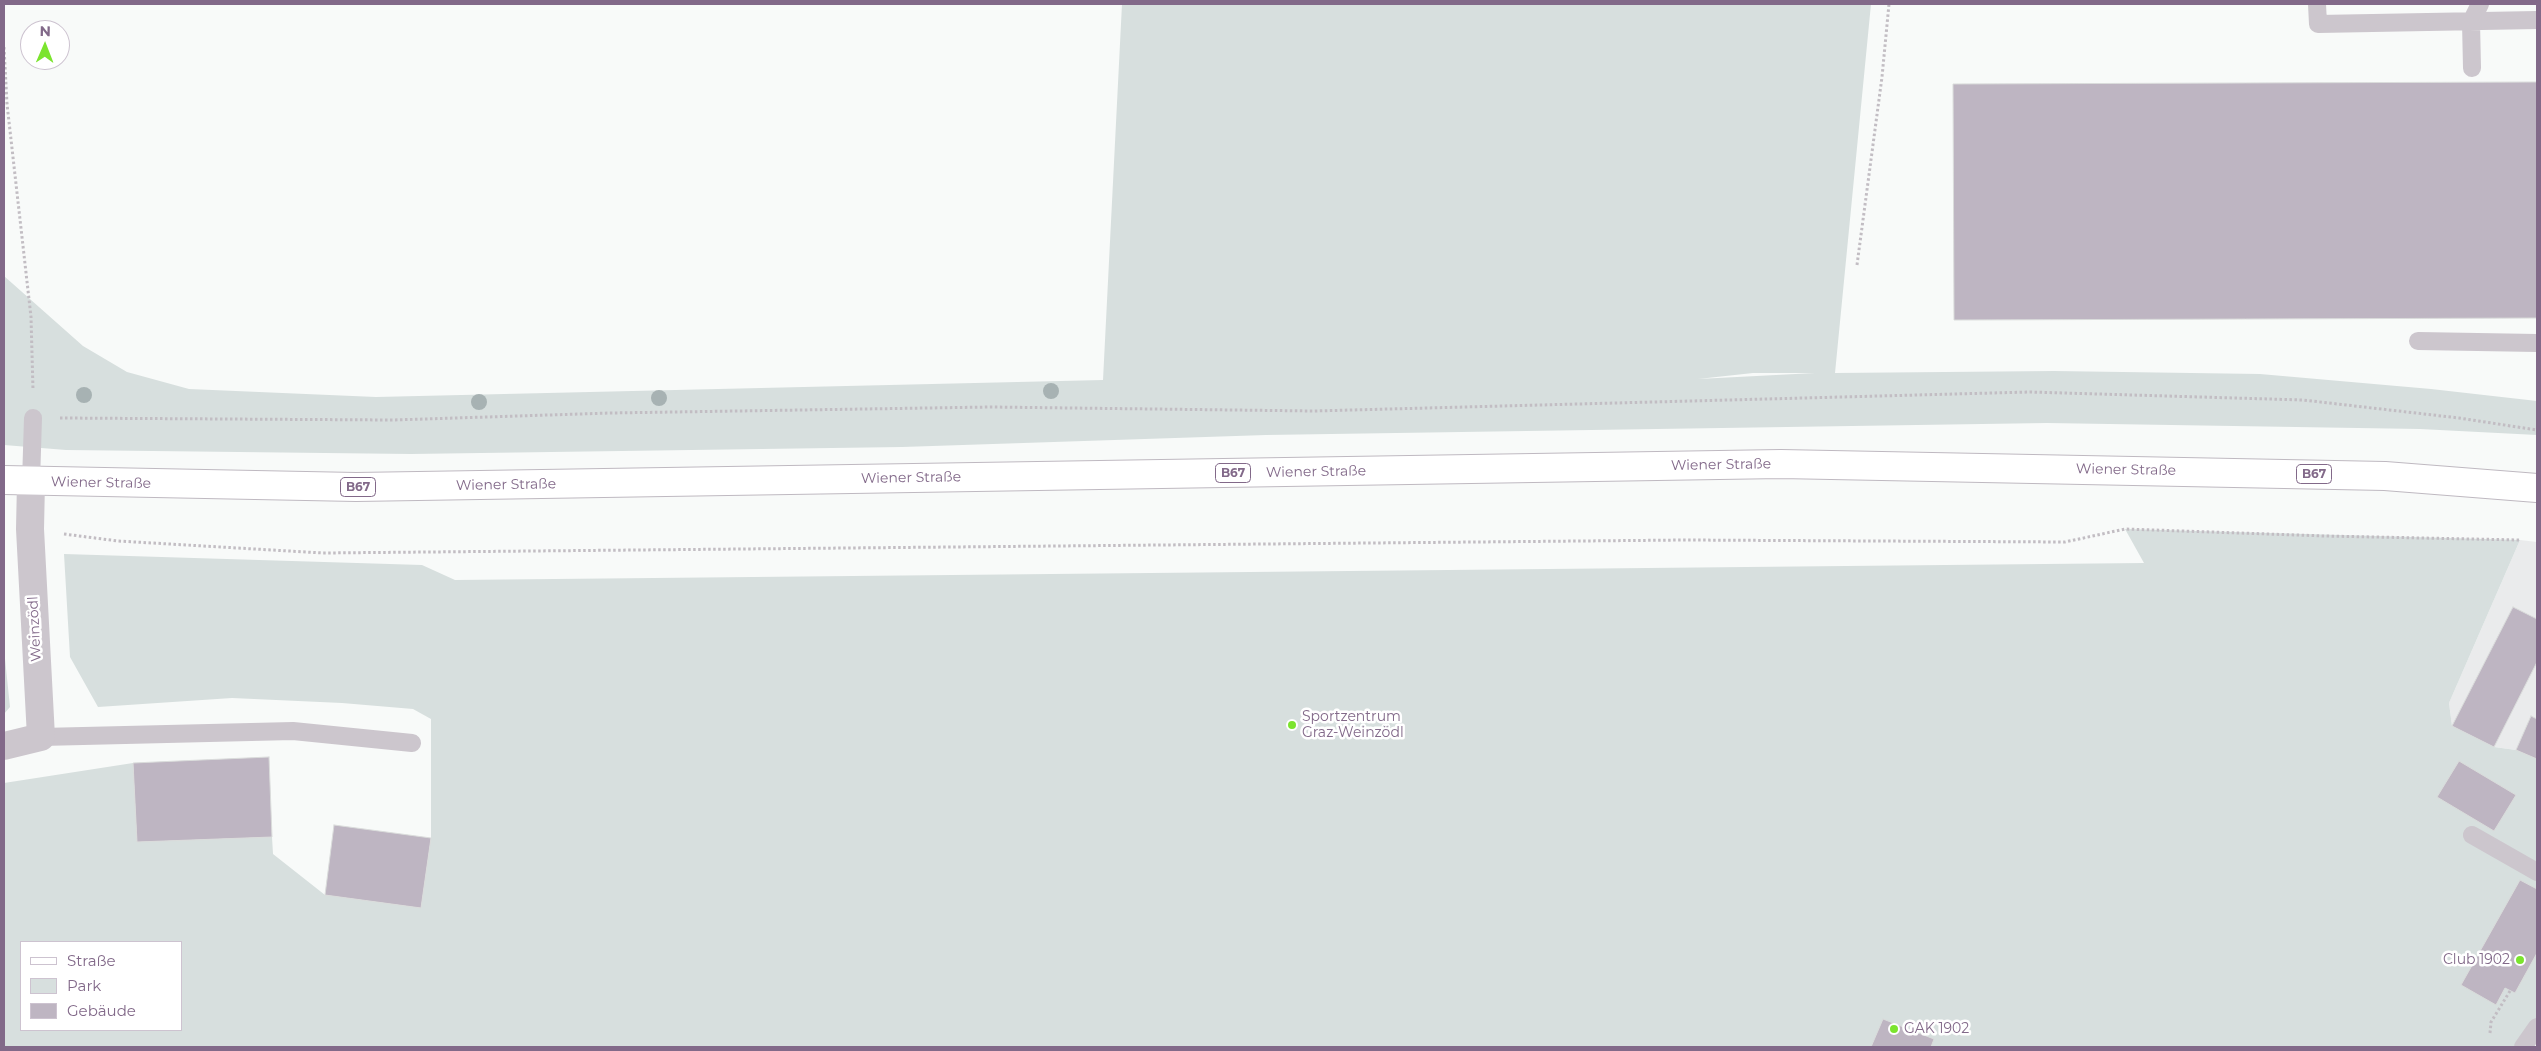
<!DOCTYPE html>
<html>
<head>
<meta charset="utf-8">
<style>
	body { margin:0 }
	#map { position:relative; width:2541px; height:1051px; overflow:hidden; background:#f8faf9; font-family:Montserrat,sans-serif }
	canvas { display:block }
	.frame { position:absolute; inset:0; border:5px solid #826989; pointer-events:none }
	.legend { position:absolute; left:20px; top:941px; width:162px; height:90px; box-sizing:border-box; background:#fff; border:1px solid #cdc3d0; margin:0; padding:6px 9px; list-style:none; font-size:15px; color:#826989 }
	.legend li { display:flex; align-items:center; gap:10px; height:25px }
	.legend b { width:25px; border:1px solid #cdc3d0 }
	.north { position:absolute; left:20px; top:20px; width:50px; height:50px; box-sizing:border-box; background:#fff; border:1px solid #cdc3d0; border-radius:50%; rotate:1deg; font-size:14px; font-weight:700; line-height:20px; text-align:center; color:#826989 }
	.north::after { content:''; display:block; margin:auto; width:18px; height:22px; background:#7be42e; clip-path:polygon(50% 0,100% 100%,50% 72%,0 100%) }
</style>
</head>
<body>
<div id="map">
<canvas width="2541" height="1051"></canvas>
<div class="frame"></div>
<ul class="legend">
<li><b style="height:6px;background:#fff"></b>Straße</li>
<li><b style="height:14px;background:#d7dfde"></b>Park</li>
<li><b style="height:14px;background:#beb5c2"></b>Gebäude</li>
</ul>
<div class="north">N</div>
</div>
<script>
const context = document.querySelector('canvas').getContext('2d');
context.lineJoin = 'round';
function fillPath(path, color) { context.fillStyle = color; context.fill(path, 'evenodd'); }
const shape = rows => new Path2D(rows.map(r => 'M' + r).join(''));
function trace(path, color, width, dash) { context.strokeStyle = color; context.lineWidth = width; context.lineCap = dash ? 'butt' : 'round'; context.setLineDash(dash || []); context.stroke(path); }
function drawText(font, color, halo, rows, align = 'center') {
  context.font = font + ' Montserrat,sans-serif'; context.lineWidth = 5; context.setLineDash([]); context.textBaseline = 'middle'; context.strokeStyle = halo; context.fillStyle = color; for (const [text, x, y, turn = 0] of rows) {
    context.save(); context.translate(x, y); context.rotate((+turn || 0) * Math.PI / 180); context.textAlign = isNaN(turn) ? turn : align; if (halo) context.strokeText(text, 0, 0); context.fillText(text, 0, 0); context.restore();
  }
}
fillPath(shape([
	[2520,540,2537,542,2537,759,2516,750,2494,747,2452,726,2449,703]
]), '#eaebec');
fillPath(shape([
	[1122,4,1871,4,1835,373,2054,371,2260,374,2431,389,2537,401,2537,435,2420,429,2047,423,1266,435,902,447,411,454,66,450,4,445,4,276,83,346,127,372,189,389,376,397,1103,380],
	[1753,373,1815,373,1698,379],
	[2125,529,2520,540,2449,703,2452,726,2494,747,2516,750,2537,759,2537,1027,2523,1047,4,1047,4,783,133,763,137,842,272,837,273,854,325,895,421,908,431,838,431,719,413,709,342,703,232,698,98,707,70,657,64,554,422,565,455,580,2144,563],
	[21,942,181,942,181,1030,21,1030],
	[4,649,10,707,4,714]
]), '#d7dfde');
const building = shape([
	[2537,82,2537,318,1954,320,1953,84,2537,82],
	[2513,607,2537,619,2537,662,2494,747,2452,726,2513,607],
	[2531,716,2537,719,2537,759,2516,750,2531,716],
	[269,757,272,837,137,842,133,763,269,757],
	[2459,761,2516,795,2494,831,2437,797,2459,761],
	[334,825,431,838,421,908,325,895,334,825],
	[2520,880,2537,889,2537,953,2515,993,2505,988,2496,1005,2461,985,2520,880],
	[1883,1019,1934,1039,1931,1047,1871,1047,1883,1019]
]);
fillPath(building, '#beb5c2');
trace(building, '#dadcdb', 1);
const primary = shape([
	[4,480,356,487,1781,464,2385,476,2537,488]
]);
trace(primary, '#bfb9c1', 30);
trace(shape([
	[4,47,7,104,31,317,33,390],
	[1857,265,1882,77,1889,4],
	[60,418,393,420,611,413,991,407,1314,411,2030,392,2303,400,2459,418,2537,430],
	[64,534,118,541,323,553,1685,540,2065,542,2125,529,2325,536,2520,540],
	[2490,1033,2491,1022,2510,991]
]), '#c2bdc3', 3, [2.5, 2.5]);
trace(shape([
	[2317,4,2318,24,2537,20],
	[2472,68,2471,22,2480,4],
	[2418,341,2537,343],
	[31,482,33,418],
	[41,737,293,731,412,743],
	[2472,835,2537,872],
	[2523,1047,2537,1027]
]), '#ccc6cd', 18);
trace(shape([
	[4,746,41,737,30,529,31,482]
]), '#ccc6cd', 28);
trace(primary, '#fff', 28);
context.fillStyle = '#a7b2b3';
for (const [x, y] of [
	[1051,391],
	[84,395],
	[659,398],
	[479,402]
]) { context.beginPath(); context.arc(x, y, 8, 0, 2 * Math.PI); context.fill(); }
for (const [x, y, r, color] of [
	[1292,725,5,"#7be42e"],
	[2520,960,5,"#7be42e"],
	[1894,1029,5,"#7be42e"]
]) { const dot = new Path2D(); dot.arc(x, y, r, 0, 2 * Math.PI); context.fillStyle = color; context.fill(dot); trace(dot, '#fff', 2); }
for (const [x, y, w] of [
	[1233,473,35],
	[2314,474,35],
	[358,487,35]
]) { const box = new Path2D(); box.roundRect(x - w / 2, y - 9.5, w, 19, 4); context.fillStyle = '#fff'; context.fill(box); trace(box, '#826989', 1); }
drawText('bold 12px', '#826989', null, [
	["B67",1233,473],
	["B67",2314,474],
	["B67",358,487]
]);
drawText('14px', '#826989', '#fff', [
	["Wiener Straße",1721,465,-1],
	["Wiener Straße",2126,470,1],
	["Wiener Straße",1316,472,-1],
	["Wiener Straße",911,478,-1],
	["Wiener Straße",101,483,1],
	["Wiener Straße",506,485,-1],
	["Weinzödl",35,629,-93]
]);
drawText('14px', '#826989', '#fff', [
	["Sportzentrum",1302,717],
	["Graz-Weinzödl",1302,733],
	["Club 1902",2510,960,"right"],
	["GAK 1902",1904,1029]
], 'left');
</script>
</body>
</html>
